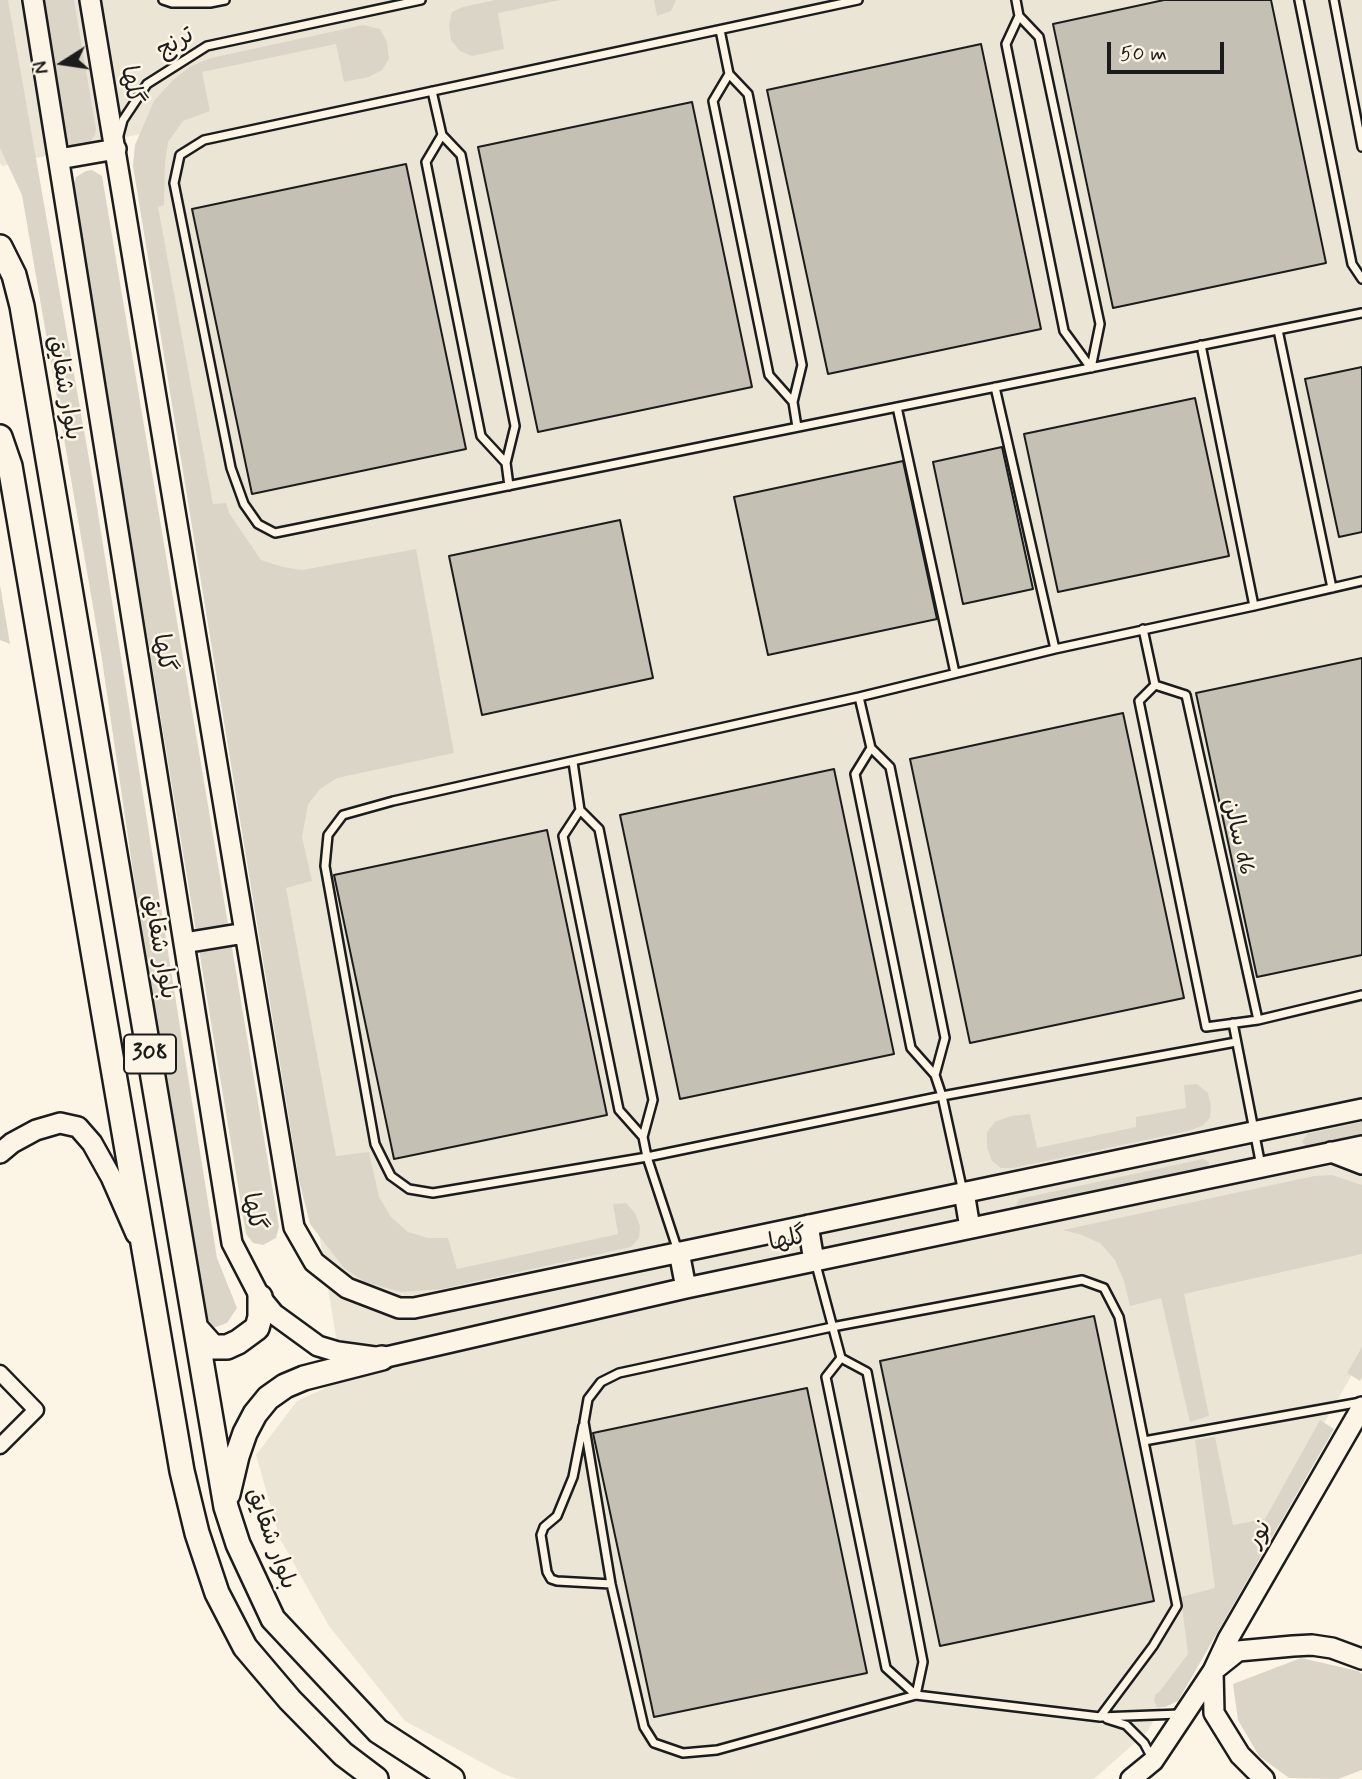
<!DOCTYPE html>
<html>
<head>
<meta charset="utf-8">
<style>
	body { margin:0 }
	#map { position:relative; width:1362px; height:1779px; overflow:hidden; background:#fcf5e5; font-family:Mynerve,sans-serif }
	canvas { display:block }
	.north { position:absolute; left:28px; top:28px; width:70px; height:70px; -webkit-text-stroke:5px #fcf5e5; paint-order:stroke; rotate:258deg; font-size:19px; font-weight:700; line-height:28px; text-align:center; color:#1c1c1c }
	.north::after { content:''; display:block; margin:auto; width:24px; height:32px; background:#1c1c1c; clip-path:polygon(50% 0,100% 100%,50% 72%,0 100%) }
	.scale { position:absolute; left:1107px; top:42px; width:117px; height:32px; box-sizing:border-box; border:4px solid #1c1c1c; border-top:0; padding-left:9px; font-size:21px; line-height:24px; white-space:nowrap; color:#1c1c1c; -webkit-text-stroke:5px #fcf5e5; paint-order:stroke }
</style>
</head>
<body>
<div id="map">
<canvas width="1362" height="1779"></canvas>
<div class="north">N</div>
<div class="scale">50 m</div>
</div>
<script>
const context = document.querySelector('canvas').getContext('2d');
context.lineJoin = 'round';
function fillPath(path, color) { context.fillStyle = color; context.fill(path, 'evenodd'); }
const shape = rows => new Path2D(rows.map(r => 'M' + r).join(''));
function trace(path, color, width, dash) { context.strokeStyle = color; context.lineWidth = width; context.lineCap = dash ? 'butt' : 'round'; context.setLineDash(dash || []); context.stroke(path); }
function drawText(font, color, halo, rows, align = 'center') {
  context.font = font + ' Mynerve,"Playpen Sans Arabic",sans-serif'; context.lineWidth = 5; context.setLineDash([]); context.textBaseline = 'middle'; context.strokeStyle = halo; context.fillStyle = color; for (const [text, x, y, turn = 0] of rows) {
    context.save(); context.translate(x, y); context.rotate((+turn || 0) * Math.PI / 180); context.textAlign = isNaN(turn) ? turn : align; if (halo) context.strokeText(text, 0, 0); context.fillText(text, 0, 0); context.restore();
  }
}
fillPath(shape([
	[0,0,1362,0,1362,1357,1147,1732,1094,1779,518,1779,503,1774,405,1721,329,1626,280,1539,256,1455,297,1401,343,1380,140,134,2,166,0,163]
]), '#ebe5d6');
fillPath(shape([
	[0,0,8,0,92,476,217,1258,237,1308,227,1323,210,1329,177,1171,101,653,22,195,0,148],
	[42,0,74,0,96,129,95,135,89,144,73,147,64,140],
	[495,0,560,0,498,13,504,49,472,56,460,51,451,40,449,25,452,12,463,7],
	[654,0,676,0,671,11,657,16],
	[363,25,380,29,387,42,389,59,382,70,369,77,344,82,336,44,202,72,210,111,183,121,168,142,165,163,164,205,158,207,213,504,226,503,229,513,261,560,283,567,302,570,416,549,454,753,337,778,320,789,308,804,302,837,312,881,286,888,336,1156,369,1152,379,1197,391,1217,408,1232,428,1238,448,1238,457,1269,618,1234,613,1204,626,1203,635,1213,640,1226,639,1238,631,1247,442,1289,401,1292,365,1282,344,1268,310,1224,299,1180,133,166,135,145,154,101,173,80,191,66,211,58],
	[92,170,102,176,279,1227,276,1238,263,1245,253,1243,246,1234,73,187,76,177,86,171],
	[0,585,10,644,0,640],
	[1197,1084,1208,1093,1211,1106,1210,1118,1202,1126,1188,1131,1013,1168,1001,1168,992,1161,987,1147,987,1132,995,1122,1011,1116,1030,1114,1037,1148,1136,1127,1136,1117,1186,1108,1184,1085],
	[1362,1122,1362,1138,1309,1149,1302,1142,1307,1134],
	[1203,1159,1209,1162,1208,1169,1021,1210,1016,1206,1019,1199],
	[1332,1175,1362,1185,1362,1254,1184,1294,1209,1416,1190,1422,1161,1298,1130,1306,1124,1281,1115,1260,1100,1243,1082,1235,1063,1230,1314,1176],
	[1362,1347,1362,1377,1360,1381,1347,1373],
	[1320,1420,1334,1429,1178,1701,1165,1707,1157,1707,1154,1701,1155,1695,1160,1691,1188,1654,1181,1597,1215,1588,1195,1440,1215,1437,1233,1525,1265,1519],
	[1301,1658,1358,1671,1362,1674,1362,1770,1338,1779,1289,1778,1259,1756,1238,1720,1233,1684]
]), '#dbd5c8');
const building = shape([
	[1164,0,1271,0,1326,263,1113,308,1053,24,1164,0],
	[981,44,1041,329,828,374,767,90,981,44],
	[692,102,752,387,538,432,478,147,692,102],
	[406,164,466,449,252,494,192,209,406,164],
	[1362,367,1362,532,1339,537,1305,379,1362,367],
	[1195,398,1229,556,1058,592,1024,434,1195,398],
	[1002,447,1033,589,963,604,933,462,1002,447],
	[903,461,937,619,768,655,734,497,903,461],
	[620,520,653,678,482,715,449,556,620,520],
	[1362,658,1362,955,1257,977,1196,693,1362,658],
	[1123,713,1184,998,970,1043,910,759,1123,713],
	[834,769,894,1054,680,1099,620,815,834,769],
	[547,830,607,1115,394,1159,334,875,547,830],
	[1094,1316,1154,1601,940,1646,880,1361,1094,1316],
	[807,1388,867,1673,654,1717,593,1433,807,1388]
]);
fillPath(building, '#c4c0b3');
trace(building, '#1c1c1c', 2);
const lane = shape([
	[163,0,172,3,210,3,225,0],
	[858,0,204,140,180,155,174,183,231,468,244,504,258,524,275,533,1362,313],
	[1016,0,1019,16,1039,37,1100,324,1091,368,1064,331,1006,44,1019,16],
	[1299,0,1352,264,1362,279],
	[1334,0,1362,147],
	[720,30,729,74,748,94,802,365,793,402,769,375,713,101,729,74],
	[432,91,442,135,461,155,515,426,506,463,481,436,426,162,442,135],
	[119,135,123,120,147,84,207,46,421,0],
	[1278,330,1332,588],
	[995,387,1055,649],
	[793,402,797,427],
	[897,407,955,673],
	[506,463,509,486],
	[1254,606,1362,581],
	[1143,629,1155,685],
	[1155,685,1139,701,1206,1027,1258,1020,1362,995],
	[1155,685,1186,695,1258,1020],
	[859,697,871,748,890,767,945,1038,935,1075,911,1048,855,774,871,748],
	[573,762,580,810,599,829,653,1100,643,1137,619,1110,563,836,580,810],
	[1233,1023,1261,1166],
	[935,1075,942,1096,963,1192],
	[643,1137,647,1157,942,1096,1236,1042],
	[678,1251,647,1157,433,1193,409,1189,391,1176,375,1144,325,866,328,835,343,815,393,801,859,697,1055,649,1254,606,1201,345],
	[815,1261,841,1358,867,1372,923,1662,916,1695,886,1668,826,1377,841,1358],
	[583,1426,573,1477,557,1516,544,1527,541,1535,547,1572,551,1579,557,1581,611,1584],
	[1144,1441,1361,1402],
	[1100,1717,1153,1646,1177,1606,1119,1317,1104,1288,1082,1280,832,1327,619,1373,601,1382,588,1399,584,1422,611,1584,644,1727,654,1743,683,1753,717,1750,916,1695,1100,1717,1180,1714],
	[1107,1719,1126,1725,1144,1743,1152,1758]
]);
const street = shape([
	[0,1373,36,1410,0,1446]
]);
const secondary = shape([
	[33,0,232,1243,260,1297,274,1314,318,1346,338,1352,382,1358,686,1288,1362,1146],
	[90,0,294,1227,314,1262,347,1288,399,1308,414,1308,1362,1109],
	[59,159,116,149],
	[184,943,245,933],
	[1331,1152,1362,1164],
	[0,1153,12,1143,36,1130,60,1123,78,1127,92,1143,111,1177,136,1234],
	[964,1192,970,1228],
	[808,1225,814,1261],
	[679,1252,686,1288],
	[1131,1779,1153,1761,1213,1671,1228,1639,1362,1407],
	[1264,1779,1240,1755,1214,1713,1213,1671,1238,1651,1293,1646,1312,1645,1332,1648,1362,1659]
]);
const primary = shape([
	[0,247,14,275,22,306,226,1507,238,1544,273,1619,378,1731,452,1779],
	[0,437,10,466,182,1471,197,1533,217,1593,245,1647,290,1700,343,1754,376,1779],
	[196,1328,213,1347,227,1347,238,1342,257,1328,260,1317,260,1297],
	[228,1494,237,1456,245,1433,255,1414,268,1398,285,1386,304,1378,382,1358]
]);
trace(lane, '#1c1c1c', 12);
trace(street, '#1c1c1c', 19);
trace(secondary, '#1c1c1c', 24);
trace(primary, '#1c1c1c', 28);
trace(lane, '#fcf5e5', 7);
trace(street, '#fcf5e5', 14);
trace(secondary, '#fcf5e5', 19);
trace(primary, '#fcf5e5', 23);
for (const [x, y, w] of [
	[150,1054,52]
]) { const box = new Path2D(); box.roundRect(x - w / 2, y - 19.5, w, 39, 5); context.fillStyle = '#fcf5e5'; context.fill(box); trace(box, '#1c1c1c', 2); }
drawText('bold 23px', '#1c1c1c', null, [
	["308",150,1054]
]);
drawText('24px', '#1c1c1c', '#fcf5e5', [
	["ترنج",176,44,-31],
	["گلها",130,85,80],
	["بلوار شقایق",63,388,80],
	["گلها",162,653,81],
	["سالن d6",1237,837,77],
	["بلوار شقایق",158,947,80],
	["گلها",252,1212,79],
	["گلها",788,1241,-12],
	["نور",1260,1535,-60],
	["بلوار شقایق",270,1539,70]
]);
</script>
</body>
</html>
